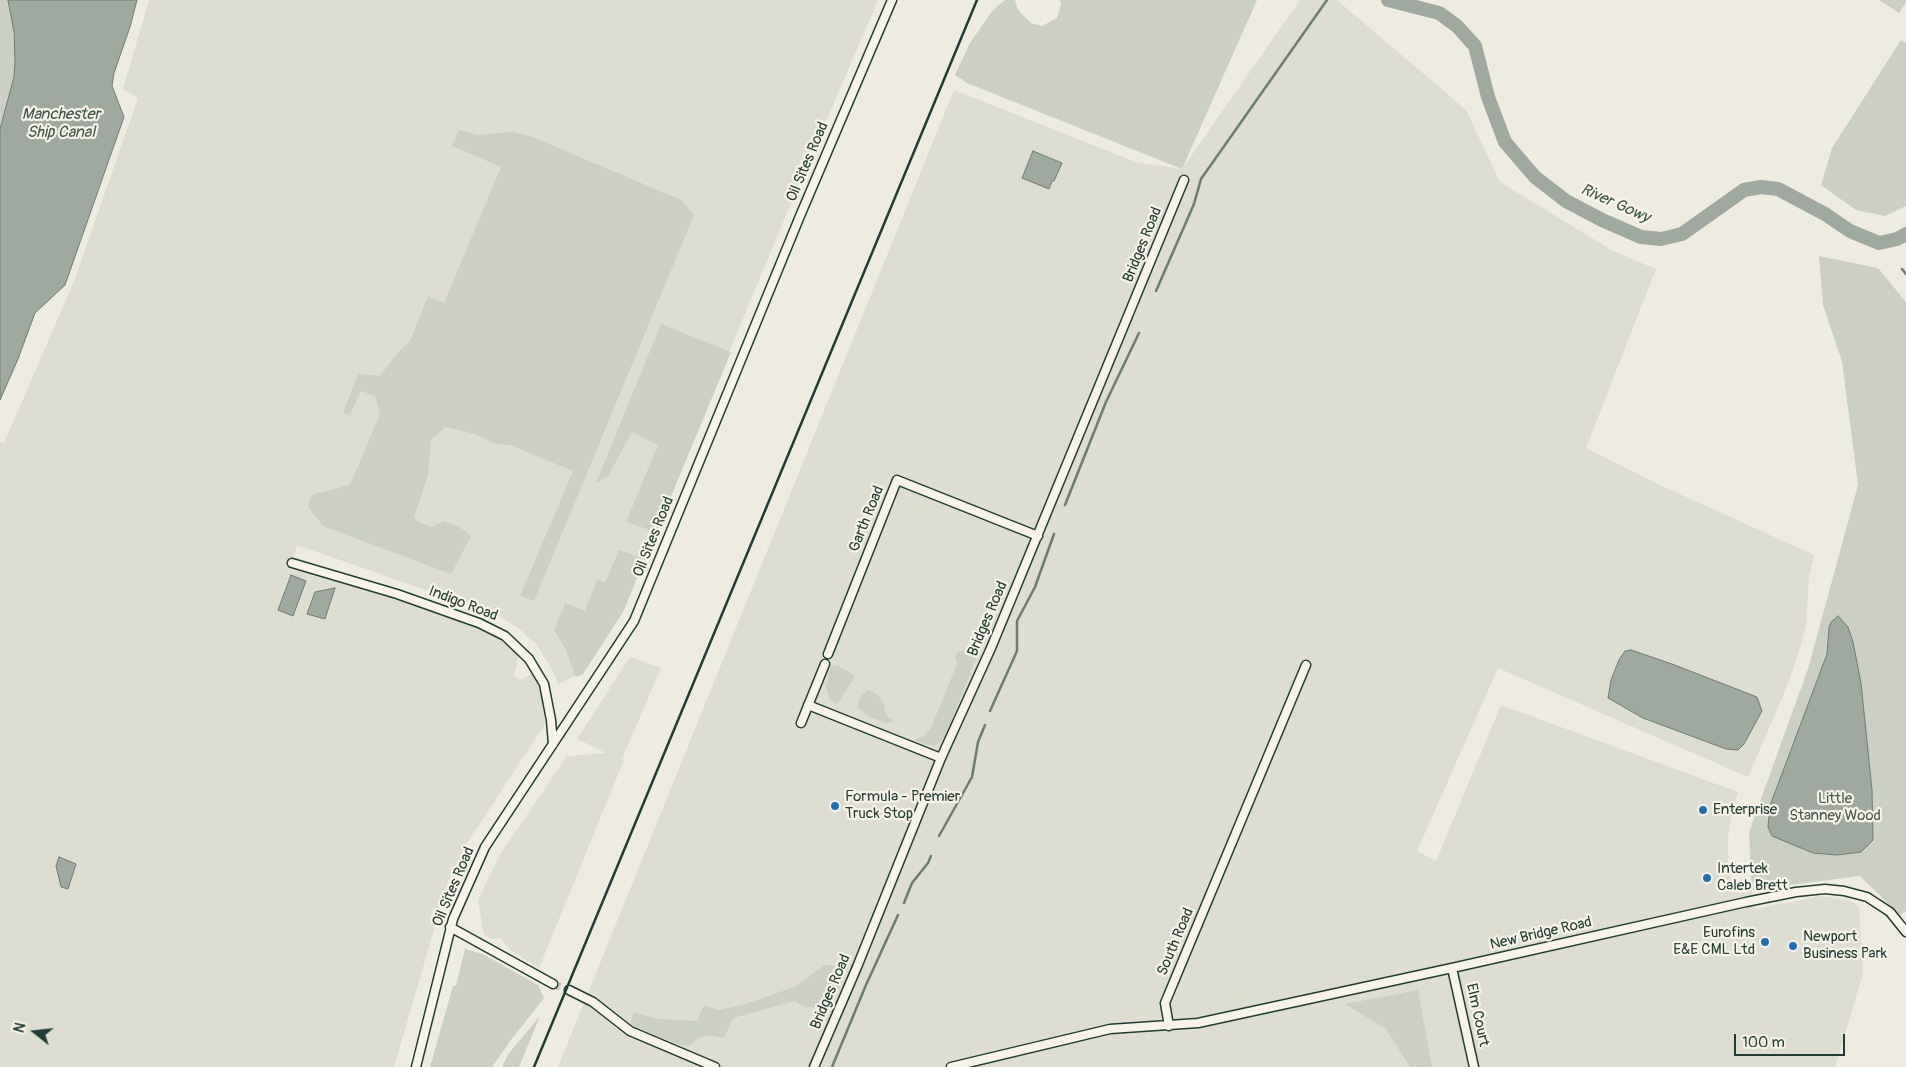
<!DOCTYPE html>
<html>
<head>
<meta charset="utf-8">
<style>
	body { margin:0 }
	#map { position:relative; width:1906px; height:1067px; overflow:hidden; background:#eeece1; font-family:Pangolin,sans-serif }
	canvas { display:block }
	.north { position:absolute; left:10px; top:1007px; width:50px; height:50px; -webkit-text-stroke:4px #f7f3e8; paint-order:stroke; rotate:286deg; font-size:14px; font-weight:700; line-height:20px; text-align:center; color:#1f3d34 }
	.north::after { content:''; display:block; margin:auto; width:18px; height:22px; background:#1f3d34; clip-path:polygon(50% 0,100% 100%,50% 72%,0 100%) }
	.scale { position:absolute; left:1734px; top:1034px; width:111px; height:22px; box-sizing:border-box; border:2px solid #1f3d34; border-top:0; padding-left:6px; font-size:15px; line-height:18px; white-space:nowrap; color:#1f3d34; -webkit-text-stroke:4px #f7f3e8; paint-order:stroke }
</style>
</head>
<body>
<div id="map">
<canvas width="1906" height="1067"></canvas>
<div class="north">N</div>
<div class="scale">100 m</div>
</div>
<script>
const context = document.querySelector('canvas').getContext('2d');
context.lineJoin = 'round';
function fillPath(path, color) { context.fillStyle = color; context.fill(path, 'evenodd'); }
const shape = rows => new Path2D(rows.map(r => 'M' + r).join(''));
function trace(path, color, width, dash) { context.strokeStyle = color; context.lineWidth = width; context.lineCap = dash ? 'butt' : 'round'; context.setLineDash(dash || []); context.stroke(path); }
function drawText(font, color, halo, rows, align = 'center') {
  context.font = font + ' Pangolin,sans-serif'; context.lineWidth = 4.5; context.setLineDash([]); context.textBaseline = 'middle'; context.strokeStyle = halo; context.fillStyle = color; for (const [text, x, y, turn = 0] of rows) {
    context.save(); context.translate(x, y); context.rotate((+turn || 0) * Math.PI / 180); context.textAlign = isNaN(turn) ? turn : align; if (halo) context.strokeText(text, 0, 0); context.fillText(text, 0, 0); context.restore();
  }
}
fillPath(shape([
	[149,0,878,0,786,215,622,610,582,673,558,684,553,671,537,645,517,627,497,615,297,545,290,569,375,591,483,629,506,644,519,655,514,676,520,680,532,674,538,682,546,723,467,843,454,869,447,885,394,1067,0,1067,0,442,4,443,75,279,138,98,123,89],
	[1300,0,1337,0,1466,110,1500,182,1613,251,1656,269,1586,448,1662,486,1814,555,1809,577,1806,625,1798,655,1785,691,1748,777,1498,668,1417,851,1436,861,1501,705,1738,792,1731,818,1728,838,1728,862,1732,883,1752,890,1756,909,1821,896,1850,900,1859,907,1863,974,1835,1067,558,1067,954,90,1136,162,1182,169],
	[630,657,661,668,622,759,624,760,539,968,511,951,501,938,491,939,484,935,478,900,501,853,567,756,606,753,577,739]
]), '#ddddd2');
fillPath(shape([
	[0,0,8,0,12,14,15,61,14,77,0,129],
	[1005,0,1015,0,1018,10,1031,23,1042,26,1057,18,1061,4,1060,0,1257,0,1182,169,967,83,955,75,970,43,993,10],
	[1879,0,1906,0,1906,2,1899,13],
	[1901,40,1906,43,1906,206,1885,216,1856,210,1821,185,1832,148],
	[459,130,477,135,512,132,533,137,681,200,694,215,534,601,520,596,573,471,510,445,496,444,475,434,445,427,431,440,428,475,414,517,420,523,432,527,443,521,461,528,471,536,451,574,323,526,308,507,311,495,350,485,380,414,375,396,361,391,350,415,343,413,358,374,380,376,399,351,410,341,428,296,444,303,501,167,452,146],
	[1819,256,1878,268,1906,302,1906,911,1900,915,1860,876,1752,890,1749,832,1808,669,1858,485,1842,361,1823,305],
	[661,324,731,352,623,612,583,674,576,677,565,648,554,630,565,603,585,611,597,580,605,583,619,550,640,557,650,530,626,522,658,445,632,432,608,476,596,483],
	[971,648,976,658,945,737,941,742,935,745,925,745,914,740,924,736,931,728,957,664,955,657,958,652],
	[836,665,853,674,854,678,837,704,829,698,826,685,831,666],
	[868,690,877,694,885,706,884,711,888,717,894,721,887,723,869,717,857,707,861,696],
	[465,949,483,954,538,985,544,998,511,1040,492,1067,430,1067,453,986,456,986],
	[825,965,833,965,839,970,843,979,837,993,816,1007,805,1007,795,1001,733,1018,724,1038,708,1035,696,1039,690,1046,677,1044,630,1024,634,1013,660,1019,697,1021,704,1005,718,1010,743,1005,794,987],
	[1418,990,1432,1067,1410,1067,1386,1029,1345,1004],
	[540,1016,519,1067,502,1067,509,1053]
]), '#cccfc4');
const water = shape([
	[8,0,137,0,130,27,114,73,112,86,124,117,65,285,35,313,18,359,0,400,0,129,14,77,15,61,14,32,8,0],
	[1033,151,1062,163,1054,181,1052,181,1049,189,1022,178,1033,151],
	[291,575,306,581,293,616,278,610,291,575],
	[335,588,325,619,307,614,315,592,335,588],
	[1838,616,1848,627,1853,642,1861,683,1872,790,1873,840,1861,852,1837,855,1813,853,1772,836,1768,827,1769,817,1771,803,1827,654,1829,628,1831,622,1838,616],
	[1631,650,1672,664,1757,697,1762,711,1744,744,1738,750,1726,749,1643,718,1608,698,1611,680,1619,660,1625,651,1631,650],
	[59,857,76,864,68,889,61,887,56,866,59,857]
]);
fillPath(water, '#9fa99f');
trace(water, '#6c7e74', 1);
trace(shape([
	[1902,269,1906,274],
	[1156,291,1194,204,1201,179,1327,0],
	[1065,505,1106,402,1139,333],
	[990,711,1017,651,1017,621,1035,587,1054,534],
	[939,836,972,777,978,742,985,725],
	[904,903,912,883,928,863,931,856],
	[832,1067,866,985,898,915]
]), '#6c7e74', 2.5);
trace(shape([
	[1388,0,1439,13,1457,26,1475,46,1488,97,1505,142,1535,177,1566,201,1602,220,1641,237,1661,239,1682,234,1744,190,1761,187,1778,189,1825,214,1850,231,1879,243,1897,239,1906,234]
]), '#9fa99f', 14);
trace(shape([
	[553,984,569,990]
]), '#c5c9be', 8, [8, 4]);
const minor = shape([
	[292,563,397,594,479,623,505,636,529,659,544,684,551,720,553,744],
	[828,654,897,480,1038,536],
	[808,705,941,758],
	[801,723,825,664],
	[450,927,553,984],
	[1452,968,1474,1067],
	[569,990,593,1002,630,1031,715,1067],
	[1169,1026,1165,1003,1306,665],
	[416,1067,453,919,485,847,634,621,800,216,892,0],
	[814,1067,857,967,941,758,991,648,1184,180],
	[951,1067,1110,1029,1198,1023,1452,968,1746,902,1796,892,1825,889,1844,891,1867,897,1890,912,1906,932]
]);
trace(minor, '#1f3d34', 11);
trace(minor, '#f7f3e8', 8);
trace(shape([
	[534,1067,977,0]
]), '#1f3d34', 2.5);
for (const [x, y, r, color] of [
	[835,806,5,"#1f6fb2"],
	[1703,810,5,"#1f6fb2"],
	[1707,878,5,"#1f6fb2"],
	[1765,942,5,"#1f6fb2"],
	[1793,946,5,"#1f6fb2"]
]) { const dot = new Path2D(); dot.arc(x, y, r, 0, 2 * Math.PI); context.fillStyle = color; context.fill(dot); trace(dot, '#f7f3e8', 2); }
drawText('15px', '#1f3d34', '#f7f3e8', [
	["Oil Sites Road",808,162,-67],
	["Bridges Road",1143,245,-68],
	["Garth Road",867,519,-68],
	["Oil Sites Road",654,537,-68],
	["Indigo Road",463,604,21],
	["Bridges Road",988,619,-67],
	["Oil Sites Road",454,887,-67],
	["New Bridge Road",1541,934,-13],
	["South Road",1176,942,-67],
	["Bridges Road",831,992,-67],
	["Elm Court",1477,1015,78]
]);
drawText('15px', '#1f3d34', '#f7f3e8', [
	["Formula - Premier",845,797],
	["Truck Stop",845,814],
	["Enterprise",1713,810],
	["Intertek",1717,869],
	["Caleb Brett",1717,886],
	["Eurofins",1755,933,"right"],
	["E&E CML Ltd",1755,950,"right"],
	["Newport",1803,937],
	["Business Park",1803,954]
], 'left');
drawText('15px', '#425a51', '#f7f3e8', [
	["Little",1835,799],
	["Stanney Wood",1835,816]
]);
drawText('italic 16px', '#3f584f', '#f7f3e8', [
	["Manchester",61,115],
	["Ship Canal",61,133],
	["River Gowy",1615,204,24]
]);
</script>
</body>
</html>
